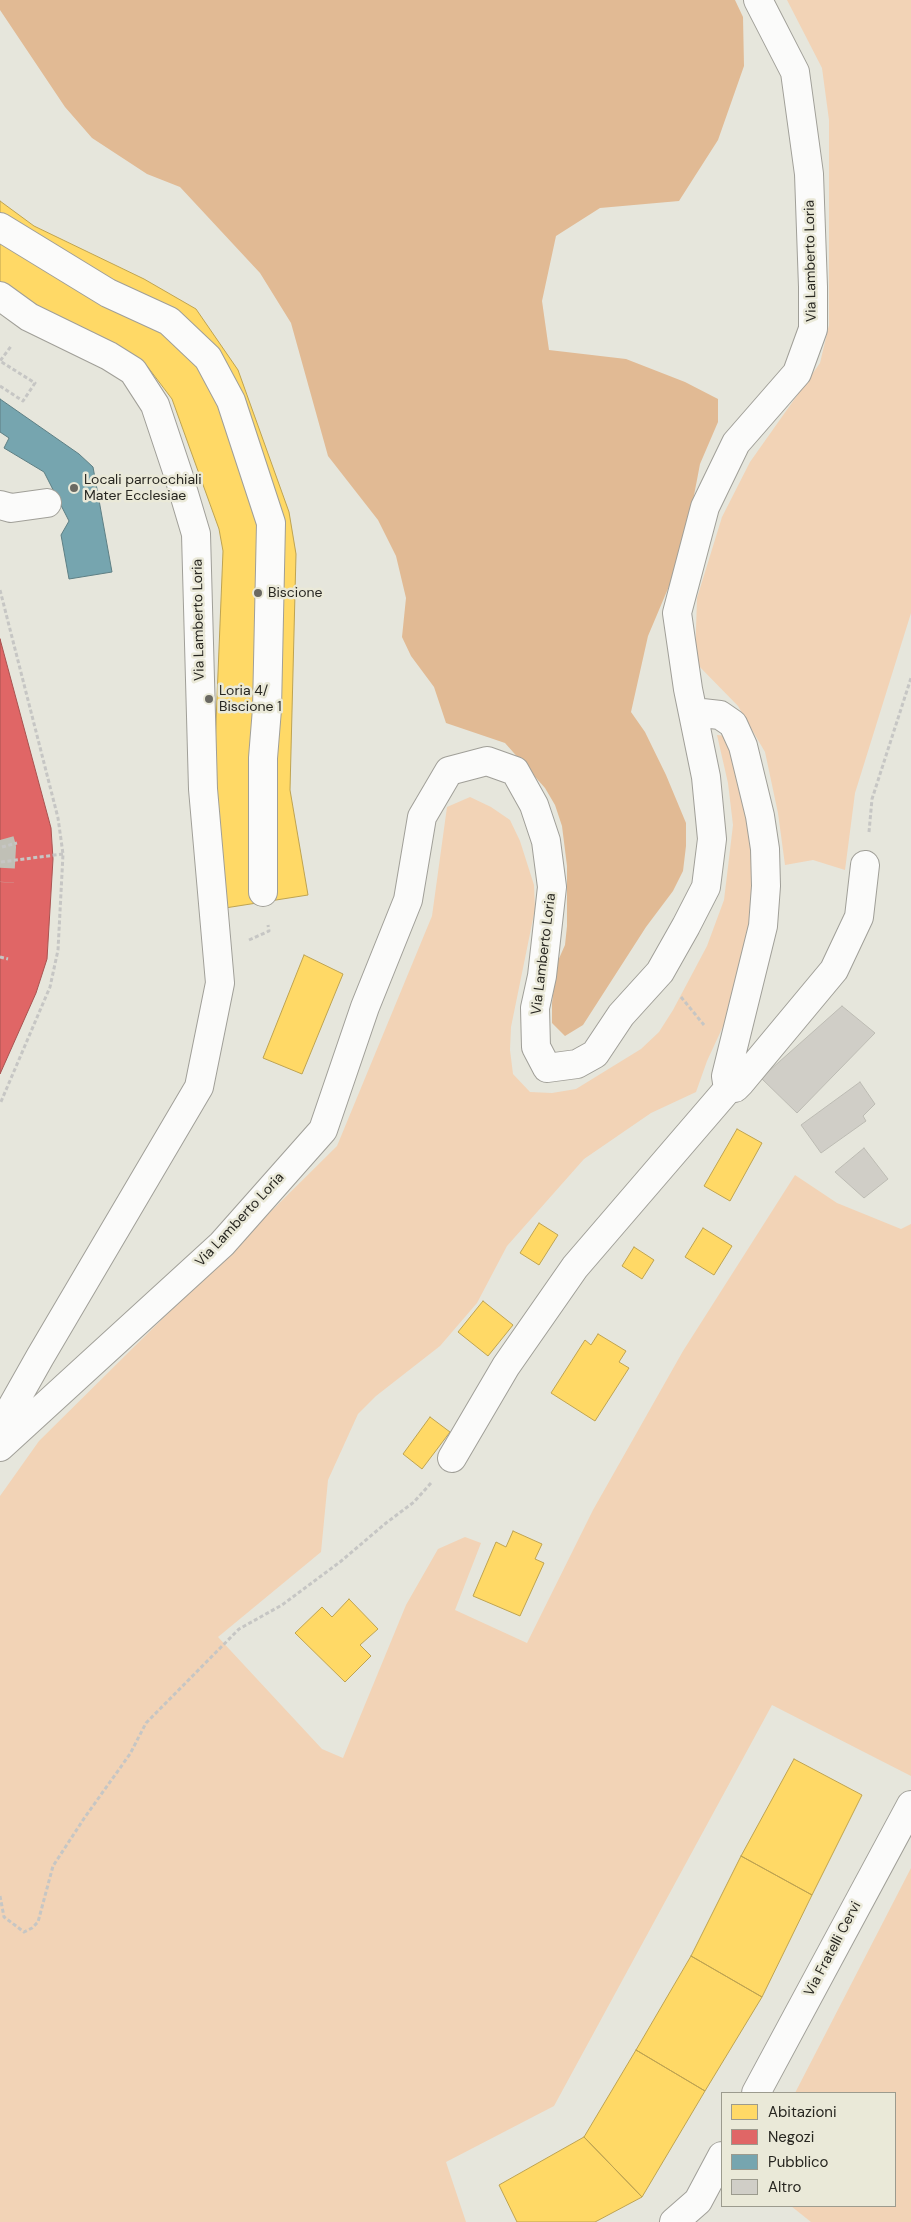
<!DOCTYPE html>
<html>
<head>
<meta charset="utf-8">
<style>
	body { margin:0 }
	#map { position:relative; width:911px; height:2222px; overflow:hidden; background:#e6e6dc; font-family:"DM Sans",sans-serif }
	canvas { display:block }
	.legend { position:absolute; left:721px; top:2092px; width:175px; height:115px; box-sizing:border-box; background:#eae9d8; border:1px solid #9c9b8e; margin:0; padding:6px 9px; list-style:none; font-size:15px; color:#272620 }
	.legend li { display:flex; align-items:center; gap:10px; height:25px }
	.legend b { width:25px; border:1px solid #9c9b8e }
</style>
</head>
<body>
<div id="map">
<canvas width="911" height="2222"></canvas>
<ul class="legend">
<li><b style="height:14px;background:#ffd966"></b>Abitazioni</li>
<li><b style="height:14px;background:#e06666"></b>Negozi</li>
<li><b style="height:14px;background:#76a5af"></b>Pubblico</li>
<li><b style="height:14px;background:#d0cec7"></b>Altro</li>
</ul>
</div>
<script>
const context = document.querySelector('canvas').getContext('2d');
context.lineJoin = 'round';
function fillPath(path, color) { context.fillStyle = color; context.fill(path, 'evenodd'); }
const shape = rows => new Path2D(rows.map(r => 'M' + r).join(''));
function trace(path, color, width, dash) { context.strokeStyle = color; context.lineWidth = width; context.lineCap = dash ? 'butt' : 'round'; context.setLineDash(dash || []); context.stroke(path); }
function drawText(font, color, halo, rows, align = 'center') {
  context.font = font + ' "DM Sans",sans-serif'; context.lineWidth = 5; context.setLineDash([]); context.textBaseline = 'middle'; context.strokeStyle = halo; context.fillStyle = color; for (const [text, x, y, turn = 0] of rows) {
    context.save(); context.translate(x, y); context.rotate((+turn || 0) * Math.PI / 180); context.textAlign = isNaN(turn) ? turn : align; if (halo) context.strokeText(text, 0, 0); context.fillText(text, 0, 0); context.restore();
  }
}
fillPath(shape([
	[787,0,911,0,911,613,855,793,845,870,813,860,785,865,778,813,765,752,738,706,695,662,697,598,722,517,750,462,820,363,829,325,829,120,822,68],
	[717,735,727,736,753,827,750,922,731,1009,707,1061,696,1092,651,1113,584,1159,507,1246,477,1303,440,1346,376,1396,358,1414,328,1480,321,1552,218,1637,322,1749,343,1758,406,1605,438,1549,465,1537,481,1543,455,1610,527,1643,593,1510,683,1351,795,1175,837,1203,901,1229,911,1224,911,1776,772,1705,554,2106,446,2162,466,2222,0,2222,0,1496,39,1441,337,1146,432,916,447,807,470,797,491,807,510,820,520,841,534,885,535,909,511,1027,510,1050,513,1074,530,1092,552,1093,576,1089,641,1049,659,1032,673,1010,707,946,724,900,733,825,728,783],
	[911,1868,911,2222,811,2222,791,2206,895,2206,895,2093,795,2093]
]), '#f2d3b6');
fillPath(shape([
	[0,0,735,0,743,17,744,66,718,140,679,201,600,208,556,236,542,301,549,350,626,359,685,382,718,399,718,422,700,464,683,553,648,636,631,712,645,732,666,775,686,823,686,846,683,871,673,891,646,927,583,1025,565,1036,552,1023,552,1003,557,963,565,945,567,926,567,866,562,826,555,805,545,788,505,743,446,723,434,687,411,656,402,637,406,598,396,556,378,520,328,456,291,323,260,273,180,187,147,174,92,138,65,107,0,10]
]), '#e1ba94');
const homes = shape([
	[0,201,34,226,144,279,196,309,238,370,289,512,296,554,290,790,308,895,225,908,213,795,223,551,219,529,172,399,147,366,0,291,0,201],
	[304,955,343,974,302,1074,263,1058,304,955],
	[737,1129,762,1143,730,1201,704,1186,737,1129],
	[539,1223,558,1235,539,1265,520,1253,539,1223],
	[703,1228,732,1246,714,1275,685,1257,703,1228],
	[634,1247,654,1260,642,1279,622,1266,634,1247],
	[483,1301,513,1325,488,1356,458,1332,483,1301],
	[598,1334,626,1351,619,1362,629,1368,595,1421,551,1393,585,1340,591,1345,598,1334],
	[430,1417,450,1432,422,1469,403,1454,430,1417],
	[513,1531,542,1544,535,1559,544,1563,520,1616,473,1596,496,1542,506,1547,513,1531],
	[349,1599,378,1629,360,1645,371,1656,345,1682,295,1633,322,1607,332,1617,349,1599],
	[794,1759,862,1795,812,1895,741,1856,794,1759],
	[741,1856,812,1895,762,1997,691,1956,741,1856],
	[691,1956,762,1997,705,2091,636,2050,691,1956],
	[636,2050,705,2091,642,2197,584,2137,636,2050],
	[584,2137,642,2197,595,2222,517,2222,499,2185,584,2137]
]);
fillPath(homes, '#ffd966');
trace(homes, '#bea351', 1);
const shops = shape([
	[0,639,51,828,53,859,47,959,36,993,0,1074,0,639]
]);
fillPath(shops, '#e06666');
trace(shops, '#a85351', 1);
const public = shape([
	[0,399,79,454,93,467,112,572,69,579,61,535,69,521,44,472,4,448,9,438,0,432,0,399]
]);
fillPath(public, '#76a5af');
trace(public, '#5e7f84', 1);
const building = shape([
	[842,1006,875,1033,797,1113,761,1078,842,1006],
	[860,1082,875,1104,863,1116,866,1121,821,1153,801,1125,860,1082],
	[864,1148,888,1179,864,1198,835,1172,864,1148]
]);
fillPath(building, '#d0cec7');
trace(building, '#bcbbb3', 1);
trace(shape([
	[0,840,2,847,0,882]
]), '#c0c0b6', 28, [28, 14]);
const pedestrian = shape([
	[0,227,108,293,169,321,208,358,231,401,271,523,267,709,263,758,263,892]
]);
const minor = shape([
	[0,296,29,317,109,356,133,371,155,405,179,477,196,534,203,789,220,983,199,1087,40,1357,0,1428],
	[0,505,11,508,47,503],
	[693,712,720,715,733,724,743,746,760,816,765,849,766,886,763,926,726,1076,728,1089],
	[0,1447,222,1244,323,1130,365,1007,408,900,422,817,449,771,487,761,515,771,534,805,546,841,552,887,542,976,535,1008,536,1047,547,1068,577,1064,595,1054,621,1015,660,972,686,926,706,887,712,839,706,777,688,689,677,613,705,507,736,443,797,373,813,329,813,287,809,174,795,72,758,0],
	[452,1458,506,1366,575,1267,728,1089,735,1088,740,1083,834,970,859,917,865,865],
	[756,2093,911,1805],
	[674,2222,698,2201,722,2156]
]);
trace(pedestrian, '#a09f98', 30);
trace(minor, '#a09f98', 30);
trace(shape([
	[0,386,23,401,35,383,0,361,12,345],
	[0,590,58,818,63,854,58,950,50,987,0,1104],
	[869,832,872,799,911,678],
	[2,847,17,843],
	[1,862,63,854],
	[249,940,269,931,268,925],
	[0,957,8,959],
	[681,997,704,1025],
	[0,1896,4,1917,24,1932,32,1928,38,1922,53,1866,85,1817,130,1754,146,1723,239,1629,282,1605,340,1562,386,1523,414,1502,431,1483]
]), '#c6c6c4', 3, [4, 2.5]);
trace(pedestrian, '#fbfbfa', 28);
trace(minor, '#fbfbfa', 28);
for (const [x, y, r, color] of [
	[74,488,5,"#6a6962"],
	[258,593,5,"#6a6962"],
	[209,699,5,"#6a6962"]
]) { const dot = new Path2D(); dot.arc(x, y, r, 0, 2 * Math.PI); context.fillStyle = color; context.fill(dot); trace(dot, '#eae9d8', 2); }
drawText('14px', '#272620', '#eae9d8', [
	["Via Lamberto Loria",811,261,-91],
	["Via Lamberto Loria",199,620,-91],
	["Via Lamberto Loria",544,954,-83],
	["Via Lamberto Loria",240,1220,-47],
	["Via Fratelli Cervi",833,1949,-62]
]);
drawText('14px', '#272620', '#eae9d8', [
	["Locali parrocchiali",84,480],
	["Mater Ecclesiae",84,496],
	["Biscione",268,593],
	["Loria 4/",219,691],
	["Biscione 1",219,707]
], 'left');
</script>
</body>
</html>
